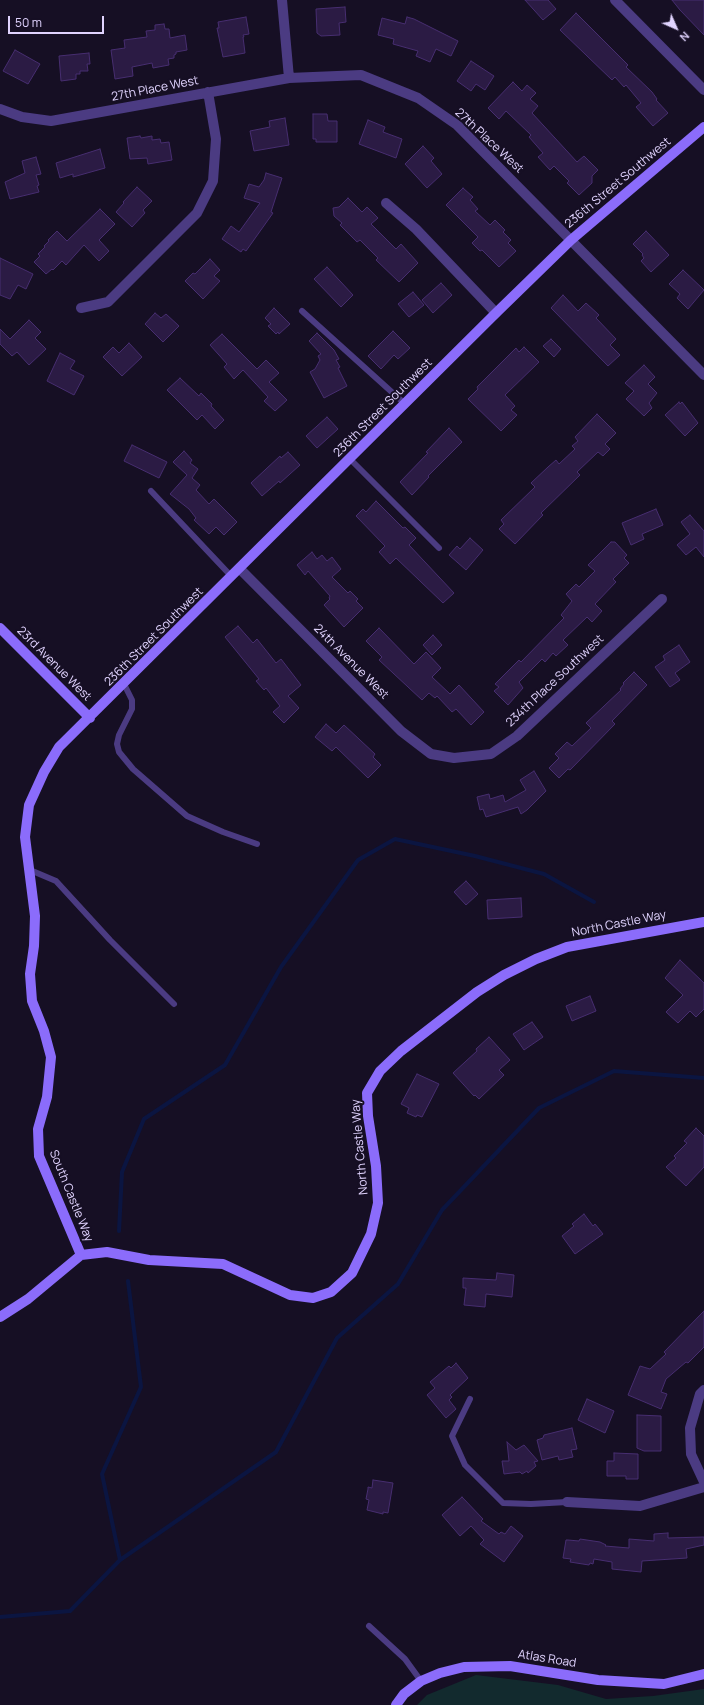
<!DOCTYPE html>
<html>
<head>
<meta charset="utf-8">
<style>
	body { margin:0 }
	#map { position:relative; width:704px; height:1705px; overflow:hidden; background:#160f24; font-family:Manrope,sans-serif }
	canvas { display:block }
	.north { position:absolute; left:656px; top:8px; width:40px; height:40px; -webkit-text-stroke:3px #160f24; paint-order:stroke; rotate:135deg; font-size:11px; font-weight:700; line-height:16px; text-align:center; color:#e0d3fe }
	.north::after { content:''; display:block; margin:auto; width:14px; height:18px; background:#e0d3fe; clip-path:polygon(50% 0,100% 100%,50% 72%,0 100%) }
	.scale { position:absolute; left:8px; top:16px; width:96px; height:18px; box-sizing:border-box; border:2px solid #e0d3fe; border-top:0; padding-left:5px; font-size:12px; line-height:14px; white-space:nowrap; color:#e0d3fe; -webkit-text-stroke:3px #160f24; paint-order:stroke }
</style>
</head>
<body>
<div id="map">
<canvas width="704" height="1705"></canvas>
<div class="north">N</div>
<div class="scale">50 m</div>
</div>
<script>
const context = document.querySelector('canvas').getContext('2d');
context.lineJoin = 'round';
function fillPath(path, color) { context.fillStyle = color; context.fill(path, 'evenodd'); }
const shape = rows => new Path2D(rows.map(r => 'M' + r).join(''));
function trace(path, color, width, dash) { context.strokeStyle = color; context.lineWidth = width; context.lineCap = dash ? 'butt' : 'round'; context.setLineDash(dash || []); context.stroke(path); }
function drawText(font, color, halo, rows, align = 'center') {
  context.font = font + ' Manrope,sans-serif'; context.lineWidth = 4; context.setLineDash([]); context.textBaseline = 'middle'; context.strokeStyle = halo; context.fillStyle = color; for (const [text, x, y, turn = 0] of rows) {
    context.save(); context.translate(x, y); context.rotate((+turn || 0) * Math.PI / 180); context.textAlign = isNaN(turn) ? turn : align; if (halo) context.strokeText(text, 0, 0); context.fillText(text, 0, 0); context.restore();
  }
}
fillPath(shape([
	[476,1675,558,1685,606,1699,653,1696,704,1689,704,1705,417,1705,427,1695]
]), '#122a2e');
trace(shape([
	[119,1231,122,1172,144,1119,225,1065,281,967,358,860,395,839,475,856,544,874,594,902],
	[120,1560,276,1452,337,1338,398,1284,442,1210,539,1108,614,1071,704,1078],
	[0,1617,70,1611,120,1560,102,1474,141,1387,128,1281]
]), '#0b1541', 4);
const building = shape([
	[525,0,548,0,556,9,543,20,525,0],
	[672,0,704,0,704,35,680,10,672,0],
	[345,7,346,22,339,23,340,35,321,36,317,33,316,9,345,7],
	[576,13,628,65,626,67,652,92,657,99,656,100,668,113,653,126,636,107,641,103,626,85,624,87,615,77,612,80,560,30,576,13],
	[246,17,249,34,243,35,244,37,243,37,245,53,223,57,217,28,219,28,218,22,246,17],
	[407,17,414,19,458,41,451,56,436,49,430,62,416,56,418,51,393,44,394,39,378,35,382,18,405,24,407,17],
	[164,24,165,29,169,29,170,38,185,35,187,50,176,52,176,54,174,55,174,58,168,59,169,65,153,68,152,63,132,67,133,76,115,79,111,50,125,48,124,40,147,37,146,31,155,30,155,25,164,24],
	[15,50,40,64,28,84,3,71,15,50],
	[89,53,90,64,87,64,88,71,80,71,80,74,76,74,76,79,61,81,59,56,89,53],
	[471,61,494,76,485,90,476,84,471,91,457,81,471,61],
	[513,82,522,91,527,85,536,93,530,99,538,106,532,113,577,162,584,156,598,170,592,176,592,183,579,195,567,183,569,181,554,166,550,170,538,157,543,153,529,137,531,135,506,111,499,119,488,108,513,82],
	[313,114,327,114,328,121,337,121,337,142,316,142,316,139,313,139,313,114],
	[285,118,289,145,254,151,250,131,270,127,269,121,285,118],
	[368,120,385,127,383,132,402,139,396,158,359,144,368,120],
	[140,136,141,138,152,136,152,140,160,139,161,143,169,142,172,160,148,164,147,158,130,159,127,138,140,136],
	[423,146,434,158,431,161,442,174,427,188,405,164,423,146],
	[100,149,105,168,73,177,73,174,60,178,56,163,100,149],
	[36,157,41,174,36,175,39,185,37,186,39,192,10,199,5,182,25,173,22,161,36,157],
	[266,173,282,178,271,212,273,213,246,251,243,249,241,252,222,239,231,226,239,232,260,203,244,198,249,184,259,187,264,180,266,173],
	[137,187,152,201,143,210,145,213,132,227,116,212,124,203,123,202,137,187],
	[463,188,473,197,470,200,478,209,475,211,490,225,495,220,505,230,503,232,511,240,508,243,516,251,499,267,482,250,480,251,472,243,478,237,446,205,463,188],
	[348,198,362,212,367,207,378,218,371,224,396,249,401,244,418,263,399,282,376,260,378,258,360,240,357,242,340,225,342,223,334,216,333,208,339,207,348,198],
	[100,209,115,224,99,240,109,251,99,261,84,245,66,265,62,261,53,270,52,269,46,274,34,262,40,256,38,254,45,247,44,246,49,241,48,240,57,231,67,241,100,209],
	[646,231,669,255,651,272,641,261,644,258,642,255,643,254,633,244,646,231],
	[0,258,33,274,26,289,18,285,10,299,0,295,0,258],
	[210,259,220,270,214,276,220,281,203,299,185,281,193,273,195,274,210,259],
	[327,267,353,295,341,307,314,279,327,267],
	[683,270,704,290,688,309,677,298,680,294,669,284,683,270],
	[441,283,452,295,433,313,422,300,441,283],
	[413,292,424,305,409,317,398,304,413,292],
	[563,295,578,311,586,303,599,315,596,318,616,339,610,345,620,355,608,366,551,308,563,295],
	[274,308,290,324,279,334,278,332,276,334,268,326,271,324,265,318,274,308],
	[155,313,161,318,166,314,179,326,163,342,145,324,155,313],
	[29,320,41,332,35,338,46,349,29,365,17,352,12,356,0,344,0,329,10,339,29,320],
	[393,331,410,348,398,359,394,355,381,369,368,356,393,331],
	[317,333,334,350,339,359,336,360,340,367,338,368,347,386,324,398,310,372,315,369,320,360,318,356,321,354,309,341,317,333],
	[222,334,257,369,266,360,279,373,269,382,287,400,275,411,264,401,268,397,243,370,234,379,224,367,227,364,210,345,222,334],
	[551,339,561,349,554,357,543,346,551,339],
	[129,343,142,357,122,376,103,357,113,347,119,353,129,343],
	[524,347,539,362,505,395,515,406,511,410,517,415,501,431,468,399,478,389,477,387,516,348,519,352,524,347],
	[60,353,75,361,70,369,84,376,74,395,47,381,60,353],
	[644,365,655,377,648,384,657,393,649,403,652,408,644,416,626,399,634,391,625,383,644,365],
	[180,378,199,396,201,393,212,404,211,406,224,420,215,429,202,415,197,420,167,390,180,378],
	[679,402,680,404,682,402,698,423,685,436,665,415,679,402],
	[597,414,616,433,605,444,610,449,603,456,598,452,577,472,580,475,541,513,543,515,515,544,499,529,504,524,501,520,535,487,531,483,548,467,556,460,559,464,575,449,572,446,578,441,575,437,597,414],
	[327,417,338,429,317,448,306,436,327,417],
	[449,428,462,442,428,476,429,477,412,495,400,482,428,453,426,452,449,428],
	[132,445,167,462,159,478,124,461,132,445],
	[184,451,192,460,190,463,198,469,192,478,200,485,196,490,209,504,214,499,237,522,224,535,216,527,209,534,194,520,196,518,189,509,170,494,187,475,173,462,184,451],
	[288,452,300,465,280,483,279,481,262,496,251,483,280,456,281,458,288,452],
	[376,501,403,528,405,527,416,538,409,545,454,593,443,603,396,558,390,564,379,552,385,546,356,516,363,509,366,512,376,501],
	[656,509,663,525,642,534,644,539,631,545,622,523,656,509],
	[690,515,704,531,704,557,696,547,686,555,677,545,690,534,681,522,690,515],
	[470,538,483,550,466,570,449,555,457,546,460,549,470,538],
	[611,542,615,542,627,555,624,558,629,563,613,579,616,582,595,604,602,611,592,622,587,617,563,640,568,645,556,656,553,653,545,662,542,659,519,682,523,688,508,705,494,691,499,687,495,684,519,660,521,662,564,618,561,615,572,601,566,594,576,584,579,587,595,571,588,565,611,542],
	[312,552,317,559,322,555,327,561,332,557,341,569,332,577,348,593,350,591,358,599,356,601,363,608,344,627,324,605,330,599,329,598,330,596,308,571,305,575,297,565,312,552],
	[238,626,253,643,257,639,276,663,281,659,301,685,288,696,299,708,284,723,273,712,280,706,266,688,264,690,256,681,259,679,225,637,238,626],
	[379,628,414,664,426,652,441,668,432,677,450,694,459,685,484,712,471,725,456,709,452,712,437,696,435,698,429,693,422,700,379,660,382,657,366,641,379,628],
	[433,635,442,645,432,655,423,645,433,635],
	[679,645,690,662,675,673,680,680,670,687,655,667,665,660,663,656,679,645],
	[634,672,647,685,612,721,615,724,570,770,568,769,559,778,549,768,559,758,555,754,567,742,572,746,591,728,586,723,621,690,620,689,624,684,623,683,634,672],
	[326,724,336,733,344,725,375,754,373,757,381,765,368,778,336,747,332,751,315,737,326,724],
	[534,771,546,791,527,810,521,814,518,807,486,817,483,809,480,810,477,797,489,794,490,799,503,795,505,802,526,790,520,780,534,771],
	[466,881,478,894,466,905,454,892,466,881],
	[521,898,522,917,488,919,487,900,521,898],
	[680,960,704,983,704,1009,696,1017,690,1011,678,1023,666,1012,683,995,665,978,680,960],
	[590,996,596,1011,572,1021,566,1006,590,996],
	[532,1022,543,1037,524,1050,513,1034,532,1022],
	[489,1037,510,1060,499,1070,504,1075,479,1099,475,1095,474,1096,453,1073,477,1051,476,1049,489,1037],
	[417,1074,439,1084,422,1117,417,1115,416,1117,407,1113,409,1108,401,1104,417,1074],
	[696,1128,704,1136,704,1167,686,1186,666,1167,676,1158,674,1156,687,1143,684,1141,696,1128],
	[584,1214,593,1226,595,1224,603,1234,575,1254,562,1236,574,1226,572,1224,584,1214],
	[497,1273,514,1275,512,1297,486,1294,485,1307,464,1305,466,1288,463,1288,463,1278,496,1280,497,1273],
	[704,1311,704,1347,688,1363,686,1362,666,1379,661,1392,667,1394,661,1409,628,1395,640,1366,650,1369,666,1354,664,1352,704,1311],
	[456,1363,468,1378,450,1395,452,1397,449,1400,456,1409,446,1418,427,1395,435,1388,430,1382,449,1366,451,1368,456,1363],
	[587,1399,614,1411,605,1433,578,1420,587,1399],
	[637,1415,661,1416,661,1451,644,1451,637,1448,637,1415],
	[572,1428,577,1449,571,1450,573,1457,559,1460,558,1456,542,1460,537,1440,543,1438,544,1435,572,1428],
	[507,1442,516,1450,524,1445,538,1461,534,1462,536,1466,528,1473,527,1471,522,1474,520,1472,504,1474,502,1461,509,1461,507,1442],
	[614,1453,638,1454,638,1479,626,1479,626,1476,607,1476,607,1461,614,1461,614,1453],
	[373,1480,393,1483,388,1513,383,1512,383,1514,367,1510,369,1500,366,1499,368,1489,368,1487,372,1488,373,1480],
	[462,1497,483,1519,481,1521,499,1534,501,1532,505,1534,511,1526,523,1536,504,1562,480,1544,484,1540,471,1526,460,1536,442,1515,462,1497],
	[668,1533,668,1538,704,1537,704,1545,686,1549,687,1558,642,1561,641,1572,612,1569,612,1562,594,1559,593,1564,590,1563,589,1565,570,1562,571,1559,563,1558,566,1540,568,1540,579,1541,580,1539,600,1542,606,1545,605,1546,629,1548,629,1539,654,1541,654,1534,668,1533]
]);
fillPath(building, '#2b1b44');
trace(building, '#472e70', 1);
trace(shape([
	[302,311,405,404],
	[350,459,439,548],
	[151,491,232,577],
	[124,684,132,700,132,709,119,735,117,744,119,752,133,769,187,816,223,832,257,844],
	[30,870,56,881,110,940,174,1004],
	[470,1399,452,1436,465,1465,503,1503,531,1504,567,1502],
	[369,1626,405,1659,421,1681]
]), '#4b3b82', 6);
trace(shape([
	[282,0,289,78],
	[615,0,704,90],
	[0,109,22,117,51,121,289,78,361,75,418,98,457,125,704,375],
	[386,203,416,229,496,313],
	[81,308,108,302,197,213,213,181,216,139,208,92],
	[240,569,401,731,431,754,454,758,491,754,517,736,662,599],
	[704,1390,700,1394,690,1428,691,1454,704,1482],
	[567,1502,640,1506,704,1487]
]), '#4b3b82', 10);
trace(shape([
	[0,628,90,718],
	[81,1255,39,1156,38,1129,47,1097,51,1057,44,1031,32,1001,30,974,34,946,35,916,25,837,29,805,44,772,59,747,496,313,571,240,704,127],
	[81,1255,107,1252,149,1260,223,1264,290,1295,313,1298,331,1292,352,1273,371,1234,378,1203,376,1166,368,1116,367,1093,380,1071,401,1051,477,992,504,975,536,959,567,947,704,922],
	[0,1317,28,1299,81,1255],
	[396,1705,404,1694,421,1681,440,1673,464,1667,510,1666,598,1680,664,1684,704,1674]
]), '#8b6cfb', 10);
drawText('12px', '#e0d3fe', '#160f24', [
	["27th Place West",155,89,-11],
	["27th Place West",489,141,43],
	["236th Street Southwest",618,183,-40],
	["236th Street Southwest",383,408,-45],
	["236th Street Southwest",154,637,-45],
	["24th Avenue West",351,662,45],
	["23rd Avenue West",54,664,45],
	["234th Place Southwest",555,681,-43],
	["North Castle Way",619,924,-11],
	["North Castle Way",360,1147,-95],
	["South Castle Way",71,1196,68],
	["Atlas Road",547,1659,9]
]);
</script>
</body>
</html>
